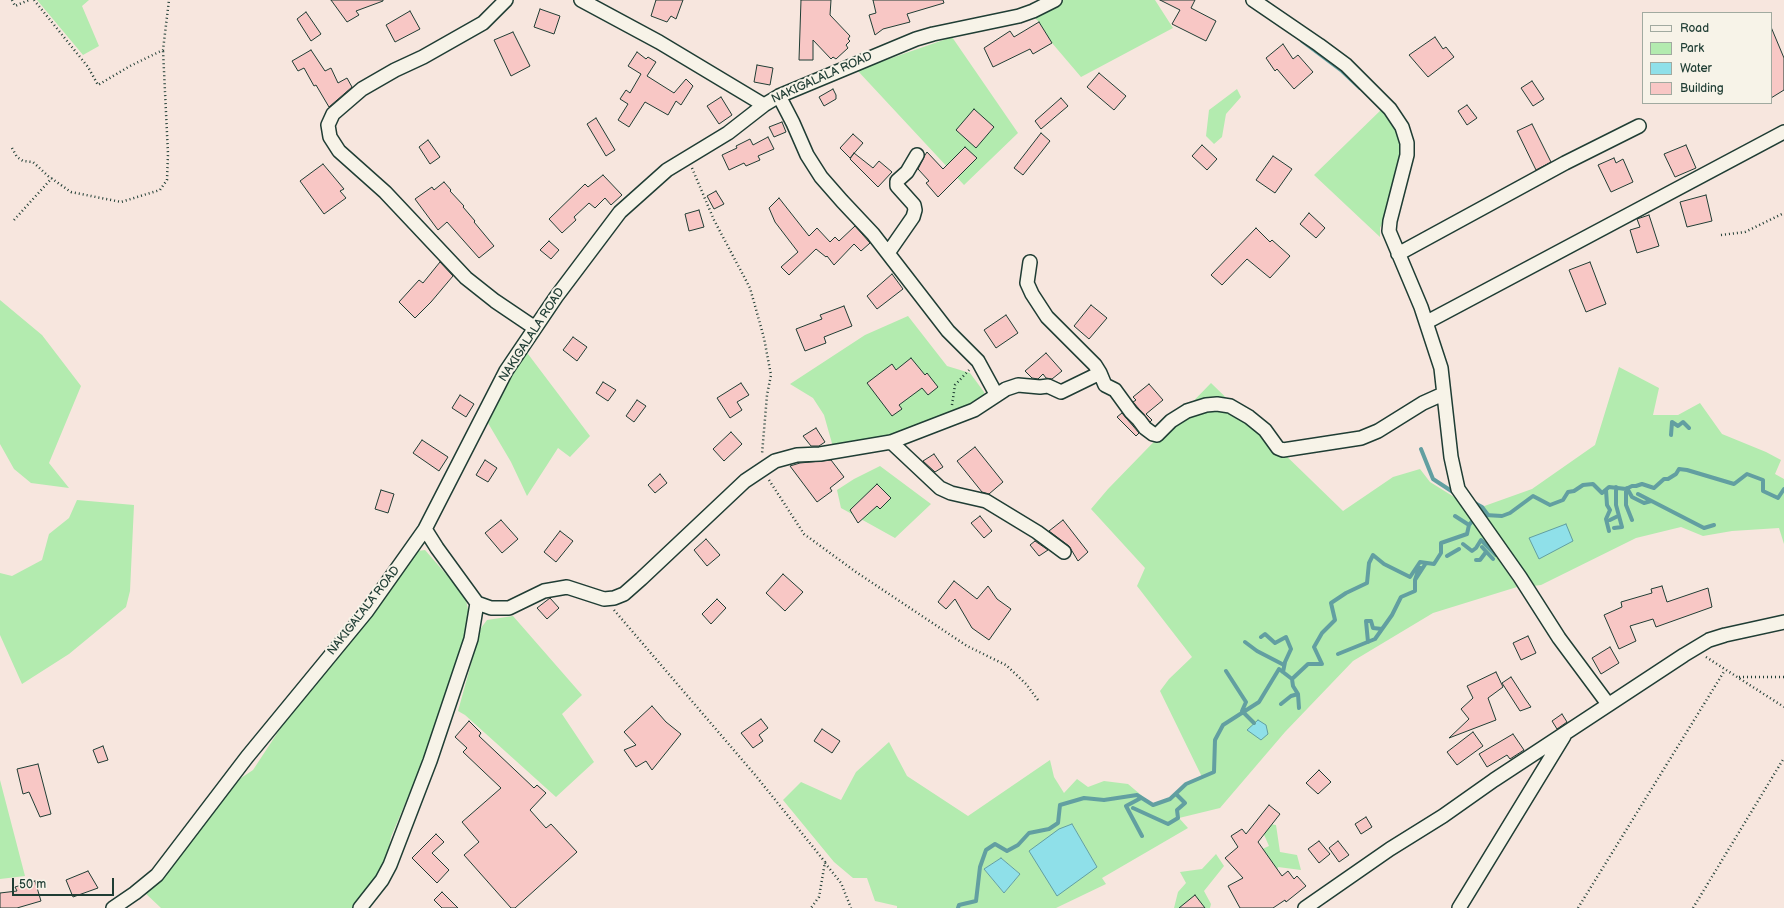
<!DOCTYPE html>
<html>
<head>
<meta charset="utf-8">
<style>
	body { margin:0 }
	#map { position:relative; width:1784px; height:908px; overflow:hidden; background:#f7e6de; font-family:"Balsamiq Sans",sans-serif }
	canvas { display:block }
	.legend { position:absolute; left:1642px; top:12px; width:130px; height:92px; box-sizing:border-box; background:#f7f3e8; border:1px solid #a1aaa0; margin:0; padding:5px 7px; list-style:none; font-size:12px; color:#1f3d34 }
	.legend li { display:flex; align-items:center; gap:8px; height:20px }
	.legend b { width:20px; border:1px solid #a1aaa0 }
	.scale { position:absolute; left:12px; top:878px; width:102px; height:18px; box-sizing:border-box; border:2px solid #1f3d34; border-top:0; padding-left:5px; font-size:12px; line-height:14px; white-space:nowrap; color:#1f3d34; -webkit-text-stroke:3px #f7f3e8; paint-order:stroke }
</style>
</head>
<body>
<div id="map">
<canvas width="1784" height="908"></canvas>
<ul class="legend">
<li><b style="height:5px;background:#f7f3e8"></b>Road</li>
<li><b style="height:11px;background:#b3ebaf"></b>Park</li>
<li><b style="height:11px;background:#8fe0e9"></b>Water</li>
<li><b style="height:11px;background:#f8c7c5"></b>Building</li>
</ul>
<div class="scale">50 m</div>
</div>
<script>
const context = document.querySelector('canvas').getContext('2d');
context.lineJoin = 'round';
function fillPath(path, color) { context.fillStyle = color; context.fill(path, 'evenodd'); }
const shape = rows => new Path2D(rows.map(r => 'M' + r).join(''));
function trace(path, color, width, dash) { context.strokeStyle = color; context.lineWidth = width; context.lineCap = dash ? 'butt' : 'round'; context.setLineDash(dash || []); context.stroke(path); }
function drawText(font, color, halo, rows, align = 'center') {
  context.font = font + ' "Balsamiq Sans",sans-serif'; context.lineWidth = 4; context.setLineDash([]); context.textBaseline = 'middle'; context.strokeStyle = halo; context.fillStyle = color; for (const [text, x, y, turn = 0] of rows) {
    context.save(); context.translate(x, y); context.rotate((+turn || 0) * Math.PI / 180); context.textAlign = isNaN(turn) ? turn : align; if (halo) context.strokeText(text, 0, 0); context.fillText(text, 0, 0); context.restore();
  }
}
fillPath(shape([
	[37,0,89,0,82,6,99,46,83,55],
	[1061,0,1155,0,1173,28,1081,77,1052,43,1039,22,1033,16],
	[952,37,1018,133,964,185,857,70],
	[1237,89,1241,97,1226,114,1222,137,1214,144,1206,136,1209,110],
	[1384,107,1412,157,1380,228,1380,237,1314,175],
	[0,300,42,335,81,386,49,463,69,488,31,483,14,469,0,444],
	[908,316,947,366,970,373,984,392,985,402,941,421,835,454,824,415,813,398,790,384,865,335],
	[525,350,590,436,570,457,558,448,527,496,511,462,488,423],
	[1619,367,1659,388,1653,415,1678,415,1700,403,1722,434,1766,452,1781,460,1775,474,1784,479,1784,544,1779,528,1732,531,1703,536,1681,527,1636,538,1541,585,1533,586,1476,509,1532,489,1595,445],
	[1211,383,1343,511,1393,477,1420,469,1430,482,1459,500,1517,587,1433,613,1353,661,1285,732,1220,808,1179,818,1188,828,1102,878,1106,884,1056,908,897,908,897,906,875,901,867,878,853,878,834,862,783,800,801,782,841,800,856,772,889,742,907,776,968,816,1050,760,1054,777,1064,793,1077,779,1088,787,1104,781,1128,784,1153,805,1170,799,1186,784,1202,777,1160,691,1169,679,1192,657,1137,586,1145,568,1091,509,1108,489],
	[1072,824,1097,867,1040,867,1029,851],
	[1001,858,1020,874,1004,893,984,869],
	[880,466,931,504,895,538,841,508,837,490,854,479],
	[77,500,134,505,130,591,126,607,69,654,22,684,0,635,0,573,12,576,42,560,49,534,69,518],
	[425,550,465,596,470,618,468,642,429,747,391,837,384,872,357,908,161,908,143,891,241,778,253,770,295,706,418,551],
	[513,616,582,695,562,714,594,762,556,797,465,715,458,711,481,628,487,620],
	[0,780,25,876,0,879],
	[1269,824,1276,825,1280,852,1297,855,1301,870,1278,867,1272,886,1256,852,1269,846,1262,830],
	[1216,854,1224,866,1204,891,1211,904,1210,908,1174,908,1178,892,1186,883,1180,872,1202,869]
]), '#b3ebaf');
const water = shape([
	[1566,524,1573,541,1539,559,1529,538,1566,524],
	[1258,720,1266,725,1268,734,1261,740,1247,730,1258,720],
	[1072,824,1097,867,1057,896,1029,851,1059,829,1072,824],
	[1001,858,1020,874,1004,893,984,869,1001,858]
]);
fillPath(water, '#8fe0e9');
trace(water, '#629fa1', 1);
trace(shape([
	[1302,41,1342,71,1360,88],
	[1671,435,1672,422,1678,426,1683,422,1689,428],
	[1421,449,1433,479,1456,494],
	[1627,488,1632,497,1644,503,1651,501],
	[1626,489,1626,505,1632,520],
	[1606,490,1607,505,1610,510,1606,519,1609,531],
	[1638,494,1704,528,1714,525],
	[1473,502,1482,507,1488,515],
	[1485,515,1502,516,1510,513,1533,496,1550,505,1563,500,1568,492,1574,491,1583,485,1593,484,1602,493,1609,487,1626,489,1632,486,1636,486,1642,484,1654,488,1664,479,1668,479,1676,474,1679,469,1687,470,1734,484,1747,474,1763,480,1763,491,1778,498,1784,489],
	[1455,516,1469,525],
	[1610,520,1618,516],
	[1614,528,1622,527,1616,505,1616,487],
	[1463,544,1472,551,1476,548,1481,540,1496,555],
	[1482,547,1493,559],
	[1447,556,1459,549],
	[1476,560,1480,560,1486,552],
	[1415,580,1419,568,1421,568],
	[1261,637,1265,634,1275,643,1286,637,1291,649,1285,662,1283,672],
	[1245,642,1257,651,1284,665],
	[1368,642,1366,621,1371,621,1373,628,1382,629],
	[1338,654,1375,639,1392,615,1401,597,1415,591,1415,580,1426,563],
	[1226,671,1246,702,1242,711,1254,723],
	[1292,679,1293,686,1298,694,1299,708],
	[1281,704,1291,696,1298,694],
	[1141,798,1126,806,1142,836],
	[1133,808,1168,824,1178,818,1177,810,1185,803,1176,794],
	[958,908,959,905,976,901,980,867,986,850,995,844,1007,851,1018,845,1029,833,1049,829,1058,823,1060,805,1084,798,1104,800,1137,795,1153,805,1170,799,1186,784,1214,772,1215,740,1223,725,1259,702,1279,669,1292,679,1308,664,1322,664,1314,647,1322,633,1335,620,1331,603,1346,593,1367,583,1369,563,1373,555,1384,564,1410,577,1420,562,1434,564,1441,553,1441,543,1467,534,1469,525,1474,519]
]), '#629fa1', 4);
const building = shape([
	[331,0,383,0,383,1,356,11,359,15,347,22,331,0],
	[656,0,683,0,676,19,671,16,667,22,651,16,656,0],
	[801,0,831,0,830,15,850,36,848,39,850,41,846,45,848,48,836,59,833,57,831,59,813,40,813,60,799,60,801,0],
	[873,0,943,0,944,3,907,14,910,22,883,29,875,35,869,15,876,13,873,0],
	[1160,0,1195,0,1191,8,1216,21,1206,41,1172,24,1180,10,1160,0],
	[540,9,560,16,554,34,534,27,540,9],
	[410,11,420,29,395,42,386,25,410,11],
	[306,12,321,34,311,41,297,19,306,12],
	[1039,22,1052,43,1033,54,1030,49,993,67,984,48,1010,31,1014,37,1039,22],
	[1771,27,1784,58,1784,90,1771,98,1771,27],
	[513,32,530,66,511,76,494,40,513,32],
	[1435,37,1443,49,1446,47,1454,57,1428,77,1409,55,1435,37],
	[1283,44,1293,59,1298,55,1313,72,1294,89,1277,69,1275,71,1266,58,1283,44],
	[311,50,325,71,331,68,338,83,347,78,352,87,329,107,316,85,314,86,304,68,298,71,292,61,311,50],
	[637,52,646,59,648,57,656,62,647,76,674,93,686,79,693,86,681,105,676,101,668,115,645,102,629,127,618,120,628,104,620,99,626,90,630,93,641,74,628,66,637,52],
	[757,65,773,68,770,85,754,82,757,65],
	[1099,73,1126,96,1114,110,1087,87,1099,73],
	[1532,81,1544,99,1533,106,1521,88,1532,81],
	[833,89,836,95,836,99,824,106,819,97,833,89],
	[721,97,732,115,719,124,707,106,721,97],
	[1061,98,1068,106,1041,129,1035,121,1061,98],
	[1467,105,1477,118,1467,125,1458,111,1467,105],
	[974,109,994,127,976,148,956,130,974,109],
	[596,118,615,150,606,156,587,124,596,118],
	[782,122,786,132,774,137,769,127,782,122],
	[1532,124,1551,162,1536,170,1517,131,1532,124],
	[1041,133,1050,141,1023,175,1014,168,1041,133],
	[853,134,863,143,850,158,840,148,853,134],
	[768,137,774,149,758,156,760,160,746,166,744,163,729,170,722,155,737,148,736,146,750,139,753,145,768,137],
	[428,140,440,157,430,164,419,147,428,140],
	[1202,145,1217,159,1207,170,1192,156,1202,145],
	[1686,145,1696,168,1675,177,1664,154,1686,145],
	[965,147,977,158,938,197,926,183,929,181,918,169,925,155,927,152,943,169,965,147],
	[854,153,873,168,879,161,892,172,878,187,850,159,854,153],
	[1273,156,1292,169,1275,193,1256,180,1273,156],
	[1614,158,1616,163,1623,159,1633,182,1611,192,1598,165,1614,158],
	[323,164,344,189,340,191,346,198,324,214,300,181,323,164],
	[603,175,622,195,611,205,605,198,595,208,589,203,574,217,576,220,562,233,549,219,585,184,588,187,603,175],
	[444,182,451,190,450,191,464,206,463,207,475,221,474,222,494,246,479,258,447,222,438,230,415,199,432,187,434,190,444,182],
	[716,191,724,204,714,209,707,196,716,191],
	[1706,195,1712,221,1687,227,1680,202,1706,195],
	[779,198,809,236,817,228,830,242,835,237,839,241,855,226,870,243,861,251,854,244,834,265,827,256,826,257,816,249,789,275,781,267,798,252,775,222,769,208,779,198],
	[699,210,704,227,689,231,685,214,699,210],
	[1309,213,1325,228,1316,238,1300,224,1309,213],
	[1649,215,1659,246,1637,253,1630,230,1640,227,1637,219,1649,215],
	[1256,228,1270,242,1272,240,1290,256,1270,278,1247,259,1222,285,1211,275,1256,228],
	[549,241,559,250,551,259,540,250,549,241],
	[440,262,453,276,431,302,415,318,399,302,419,280,423,283,440,262],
	[1590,262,1606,304,1586,312,1569,270,1590,262],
	[892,274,903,289,877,309,867,296,892,274],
	[1091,305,1107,318,1089,339,1074,326,1091,305],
	[844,306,852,326,824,337,826,343,805,351,796,329,822,319,820,315,844,306],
	[1006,315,1018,333,996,348,984,330,1006,315],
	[573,337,587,347,577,361,563,350,573,337],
	[1046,353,1062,371,1052,379,1046,378,1043,374,1038,379,1032,378,1025,371,1046,353],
	[911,358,925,375,927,373,938,387,928,395,922,388,899,405,902,409,892,416,867,383,892,364,896,370,911,358],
	[603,382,616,390,608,401,596,393,603,382],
	[741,383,749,395,737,402,742,410,730,418,717,398,741,383],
	[1149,384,1163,400,1146,414,1152,420,1150,422,1133,402,1136,400,1133,397,1149,384],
	[460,395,474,404,466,417,452,408,460,395],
	[637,400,646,406,634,422,626,416,637,400],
	[1122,413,1139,433,1136,436,1117,417,1122,413],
	[816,428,825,442,819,446,811,446,803,436,816,428],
	[731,432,742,444,724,461,713,449,731,432],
	[422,440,448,457,439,471,413,453,422,440],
	[975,447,1003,482,989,494,982,492,957,461,975,447],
	[934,454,943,467,935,472,923,461,934,454],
	[485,460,497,468,488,482,476,475,485,460],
	[831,460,844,477,830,488,832,491,817,502,790,466,800,463,831,460],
	[660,474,667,483,655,493,648,485,660,474],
	[877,484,891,498,880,509,877,506,858,523,850,510,877,484],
	[381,490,394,494,388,513,375,509,381,490],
	[980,516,992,531,984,538,971,523,980,516],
	[501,520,518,539,502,553,485,533,501,520],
	[1063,520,1088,552,1078,561,1069,546,1049,531,1063,520],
	[560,531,573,541,556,562,544,552,560,531],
	[706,539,720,555,707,566,694,550,706,539],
	[1035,541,1048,550,1039,556,1030,545,1035,541],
	[783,574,803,592,785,611,766,593,783,574],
	[954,581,977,599,988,586,997,599,1011,609,989,640,972,628,955,599,946,609,938,602,954,581],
	[1662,586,1667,602,1708,588,1712,607,1656,627,1653,619,1630,626,1636,641,1619,649,1604,615,1622,607,1621,602,1652,593,1651,589,1662,586],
	[550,598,559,608,547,619,537,608,550,598],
	[717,599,726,608,711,624,702,614,717,599],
	[1528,636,1536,653,1521,660,1513,643,1528,636],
	[1610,647,1619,663,1601,674,1592,658,1610,647],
	[1496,672,1503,687,1488,698,1496,720,1449,738,1469,719,1461,709,1473,698,1467,686,1496,672],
	[1511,677,1526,700,1531,707,1520,711,1502,683,1511,677],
	[652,706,666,722,681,734,652,770,646,761,636,767,624,750,636,745,624,732,652,706],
	[1562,714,1567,722,1557,729,1552,721,1562,714],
	[761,719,768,728,759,735,763,741,753,748,741,733,761,719],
	[469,721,481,733,479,736,534,788,537,785,546,793,530,810,546,828,551,824,577,852,515,908,511,908,464,855,479,842,462,822,501,788,463,752,467,748,455,737,469,721],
	[822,729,840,741,832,753,814,741,822,729],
	[1473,732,1483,746,1457,765,1447,752,1473,732],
	[1513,734,1524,750,1510,759,1507,755,1487,767,1479,754,1513,734],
	[103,746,108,760,98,763,93,750,103,746],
	[38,764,51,814,40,817,29,792,23,794,17,769,38,764],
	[1319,770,1331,782,1318,794,1306,783,1319,770],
	[1269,805,1280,814,1258,842,1282,876,1288,871,1294,879,1297,876,1306,886,1286,902,1285,900,1273,908,1240,908,1228,886,1243,878,1225,858,1238,847,1231,836,1242,829,1246,834,1269,805],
	[1366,817,1372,827,1361,834,1355,824,1366,817],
	[436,834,444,842,432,853,449,870,437,883,412,858,436,834],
	[1319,841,1330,854,1319,863,1308,849,1319,841],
	[1338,841,1349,855,1339,862,1329,848,1338,841],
	[88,871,98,888,73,897,66,880,88,871],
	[35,881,41,901,17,908,0,908,0,893,17,891,15,887,35,881],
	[442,892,458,908,442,908,434,900,442,892],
	[1195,895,1205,908,1179,908,1195,895]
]);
fillPath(building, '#f8c7c5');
trace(building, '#1f3d34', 1);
const street = shape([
	[506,0,483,23,423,57,395,70,362,89,333,114,328,125,330,137,339,151,385,192,466,278,495,301,535,328],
	[581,0,659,42,764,105],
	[1253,0,1319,45,1346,65,1390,109,1402,127,1407,143,1407,155,1390,221,1389,231,1421,307,1441,368,1451,457,1458,489,1520,577,1559,638,1608,704],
	[779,96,793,123,807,155,821,177,842,201,873,234,948,331,978,361,996,394],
	[888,253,913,217,915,210,914,205,897,186,897,181,907,172,917,155],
	[1398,254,1565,163,1639,126],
	[1030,262,1027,283,1032,294,1047,317,1095,365,1100,373],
	[1427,322,1784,132],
	[891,442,940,488,951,493,986,501,1037,532,1064,552],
	[425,529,437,548,477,603,491,608,509,608,544,591,567,587,604,599,614,598,624,594,641,579,745,481,775,461,797,455,820,454,891,442,974,410,1006,389,1018,385,1040,387,1048,386,1061,392,1100,373,1105,385,1115,390,1131,412,1139,420,1145,428,1153,434,1157,435,1171,421,1187,411,1206,405,1217,404,1230,406,1249,417,1265,430,1278,448,1283,450,1361,438,1378,431,1423,403,1443,394],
	[113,908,135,893,157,875,247,757,367,611,425,529,506,371,556,297,620,212,667,170,728,133,764,105,779,96,916,39,933,34,1019,16,1033,11,1055,0],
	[360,908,382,880,390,865,430,761,471,639,477,603],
	[1305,908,1390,849,1443,816,1494,780,1684,655,1709,640,1725,635,1784,622],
	[1459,908,1564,736]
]);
trace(street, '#1f3d34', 16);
trace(shape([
	[12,0,15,6,29,0],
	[34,0,88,67,98,85,130,66,163,50,169,0],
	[12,148,17,157,23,161,33,162,48,176,71,192,121,202,160,190,167,180,168,154,163,50],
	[692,168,714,220,750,288,764,338,771,375,767,395,762,454],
	[14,220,52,178],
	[1721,235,1745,232,1784,213],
	[952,405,955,385,969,370],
	[769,480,804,534,856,572,967,646,1006,665,1026,684,1038,700],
	[614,610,756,776,825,862,819,897,811,908],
	[1706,657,1784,707],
	[1739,677,1784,677],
	[825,863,841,883,851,908],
	[1578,908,1725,670],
	[1693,908,1784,758]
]), '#1f3d34', 2.5, [1, 3]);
trace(street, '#f7f3e8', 13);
drawText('12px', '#1f3d34', '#f7f3e8', [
	["NAKIGALALA ROAD",822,78,-24],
	["NAKIGALALA ROAD",532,335,-57],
	["NAKIGALALA ROAD",364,611,-52]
]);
</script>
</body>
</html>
